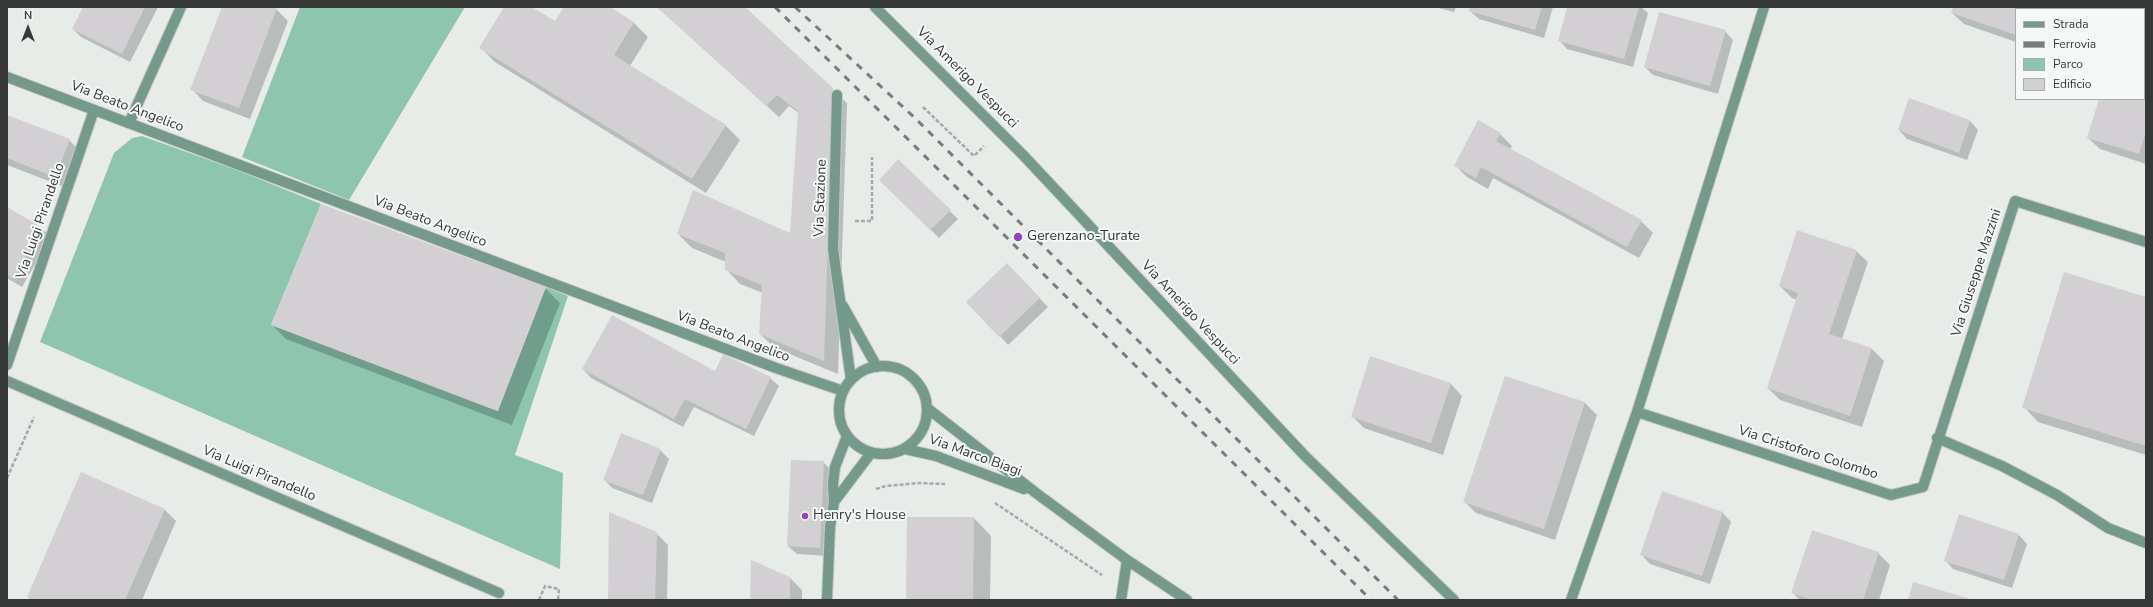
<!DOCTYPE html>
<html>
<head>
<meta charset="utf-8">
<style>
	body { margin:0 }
	#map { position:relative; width:2153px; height:607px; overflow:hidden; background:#e7ece9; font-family:"Nunito Sans",sans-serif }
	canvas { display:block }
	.frame { position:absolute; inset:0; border:8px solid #373938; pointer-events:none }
	.legend { position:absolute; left:2015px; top:8px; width:130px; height:92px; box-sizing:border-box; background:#f4f9f7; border:1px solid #a8acab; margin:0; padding:5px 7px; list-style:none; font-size:12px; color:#373938 }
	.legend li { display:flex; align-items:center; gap:8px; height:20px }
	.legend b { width:20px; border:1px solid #a8acab }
	.north { position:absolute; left:8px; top:8px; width:40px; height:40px; -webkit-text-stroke:3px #f4f9f7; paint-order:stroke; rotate:0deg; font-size:11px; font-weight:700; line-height:16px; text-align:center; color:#373938 }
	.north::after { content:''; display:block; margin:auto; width:14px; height:18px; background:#373938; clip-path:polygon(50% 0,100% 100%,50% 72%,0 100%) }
</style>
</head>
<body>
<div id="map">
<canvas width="2153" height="607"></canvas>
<div class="frame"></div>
<ul class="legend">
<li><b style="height:5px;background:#75998a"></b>Strada</li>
<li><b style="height:5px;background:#7a7d7c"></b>Ferrovia</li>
<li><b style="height:11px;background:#8ec5af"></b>Parco</li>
<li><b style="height:11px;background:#d3d0d4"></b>Edificio</li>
</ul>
<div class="north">N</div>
</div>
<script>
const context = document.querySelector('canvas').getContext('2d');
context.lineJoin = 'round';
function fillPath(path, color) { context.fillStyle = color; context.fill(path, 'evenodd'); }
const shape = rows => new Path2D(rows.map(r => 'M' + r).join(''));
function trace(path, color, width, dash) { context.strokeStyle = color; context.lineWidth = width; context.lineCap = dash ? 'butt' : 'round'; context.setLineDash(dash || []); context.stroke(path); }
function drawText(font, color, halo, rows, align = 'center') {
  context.font = font + ' "Nunito Sans",sans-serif'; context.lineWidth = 4; context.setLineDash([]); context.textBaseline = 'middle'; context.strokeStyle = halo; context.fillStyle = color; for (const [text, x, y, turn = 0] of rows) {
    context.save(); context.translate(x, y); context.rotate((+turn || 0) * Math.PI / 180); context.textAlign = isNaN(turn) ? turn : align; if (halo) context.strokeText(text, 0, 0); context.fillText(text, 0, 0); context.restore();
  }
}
fillPath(shape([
	[300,7,465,7,349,200,242,157],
	[142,136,237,170,321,204,271,325,497,411,546,287,568,296,515,455,563,473,560,569,40,342,114,153,132,138]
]), '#8ec5af');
fillPath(shape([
	[84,7,158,7,130,62,81,37,73,29],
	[223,7,271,7,276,9,288,21,250,119,203,101,192,89],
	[505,7,530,7,555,23,565,7,608,7,634,23,648,37,630,66,725,125,740,140,706,193,495,62,480,47],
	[657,7,744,7,847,103,838,374,775,348,760,334,763,293,740,284,726,269,726,262,692,248,678,234,791,234,799,113,789,106,779,117],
	[1435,7,1456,7,1454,12],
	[1471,7,1553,7,1544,38,1479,19,1470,11],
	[1568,7,1641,7,1648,13,1633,67,1567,49,1559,40],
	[1954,7,2108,7,2107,9,2016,9,2016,42,1964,24,1952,13],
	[2130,7,2146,7,2146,164,2100,149,2088,138,2101,99,2144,99,2144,9,2129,9],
	[1725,31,1733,40,1718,94,1653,75,1645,67],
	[1910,100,1970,121,1978,130,1967,160,1907,139,1899,130],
	[7,116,69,140,81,152,67,188,7,165],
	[1500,134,1512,146,1510,150,1641,221,1653,233,1639,258,1493,178,1488,189,1467,177,1455,165],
	[898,161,958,219,939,238,880,180],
	[7,208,42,229,51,237,22,287,7,278],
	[1856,251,1868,262,1842,339,1872,349,1884,361,1862,427,1780,400,1768,388,1797,300,1792,298,1780,286],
	[1016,273,1048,307,1008,345,1000,336],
	[545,288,560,303,512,425,286,339,272,325],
	[2146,298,2146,455,2038,422,2024,407],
	[583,369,770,378,779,386,754,436,694,407,683,427,591,378],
	[1505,377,1585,403,1597,415,1555,540,1476,513,1464,501],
	[1451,384,1462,396,1443,455,1364,428,1352,416],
	[660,450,669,459,652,503,612,488,604,479],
	[823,462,832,471,828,556,797,554,788,546],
	[1663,493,1723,513,1731,522,1710,584,1650,564,1642,555],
	[164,509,176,521,142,600,31,600,28,597],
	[974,518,991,536,990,600,907,600],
	[656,533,668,545,667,600,609,600],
	[2019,535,2027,544,2012,588,1953,569,1945,560],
	[1878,553,1890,565,1879,600,1800,600,1793,593],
	[790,578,802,590,802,600,751,600]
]), '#0003');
fillPath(shape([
	[83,7,145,7,122,54,72,29],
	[222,7,277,8,239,108,190,90],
	[504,7,532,7,555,21,564,7,610,7,634,22,614,55,726,125,692,179,479,48],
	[657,7,745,7,833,88,824,361,759,334,762,285,725,270,725,253,677,234,693,190,790,233,798,111,777,95,766,106],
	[1470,7,1542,7,1535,30,1469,11],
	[1567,7,1639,7,1624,59,1558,41],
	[1953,7,2092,7,2091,9,2016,9,2016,35,1951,13],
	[2129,7,2146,7,2146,131,2139,154,2087,138,2099,99,2144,99,2144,9,2128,9],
	[1659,12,1726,30,1710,86,1644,67],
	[1909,98,1970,120,1959,153,1898,130],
	[7,115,70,139,55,177,7,158],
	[1478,120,1501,133,1496,141,1642,220,1627,247,1481,167,1476,178,1454,166],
	[898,159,951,210,930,230,879,180],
	[321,204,546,287,498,411,271,325],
	[7,207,43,228,13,279,7,275],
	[1797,230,1857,250,1829,334,1872,348,1850,416,1767,388,1798,293,1779,286],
	[1007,263,1040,298,999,337,966,302],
	[2064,272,2146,297,2146,446,2022,408],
	[612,315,715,371,723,354,771,377,746,429,685,399,674,419,582,369],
	[1370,356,1451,383,1431,443,1351,417],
	[1505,376,1585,402,1544,529,1463,502],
	[621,433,661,449,643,495,603,480],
	[791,460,824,461,820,548,787,546],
	[81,472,165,509,125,600,34,600,27,597],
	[1662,491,1723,512,1702,576,1640,555],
	[609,512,657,532,655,600,608,600],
	[1959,514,2019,534,2004,580,1944,561],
	[907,517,974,517,973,600,906,600],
	[1812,530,1879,552,1863,600,1812,600,1791,593],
	[751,560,790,577,790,600,750,600],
	[1913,582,1974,600,1908,600]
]), '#d3d0d4');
const minor = shape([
	[875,7,1024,156,1305,456,1454,600],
	[7,77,776,368,843,391],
	[837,95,833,249,851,380],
	[129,123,181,7],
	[843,306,877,367],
	[7,365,94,110],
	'839 410a44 44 0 1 1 88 0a44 44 0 1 1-88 0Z',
	[7,381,499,593],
	[927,408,1036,493,1127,560,1187,600],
	[1637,412,1891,495,1923,487,2015,201,2146,242],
	[1937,438,2002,466,2057,495,2108,528,2146,543],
	[905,449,936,456,1024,489],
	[834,502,833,484,835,467,847,436],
	[827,600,830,527,834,502,871,453],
	[1121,600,1127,560],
	[1571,600,1637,412,1764,7]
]);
trace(minor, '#c4c8c6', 12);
trace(shape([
	[923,107,974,156,984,146],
	[855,221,872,221,872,157],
	[7,478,34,417],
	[876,489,886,486,919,483,945,484],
	[995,503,1102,575],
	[539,600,545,586,559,589,558,600]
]), '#a5a9a7', 2.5, [4, 2]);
trace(minor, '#75998a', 10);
trace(shape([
	[775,7,1371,600],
	[795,7,915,118,1398,600]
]), '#7a7d7c', 3, [7, 7]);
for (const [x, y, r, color] of [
	[1018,237,5,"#9545b5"],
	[805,516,4,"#9545b5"]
]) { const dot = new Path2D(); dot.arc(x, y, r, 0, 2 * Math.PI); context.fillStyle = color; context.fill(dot); trace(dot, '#f4f9f7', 1.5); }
drawText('14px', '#373938', '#f4f9f7', [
	["Via Amerigo Vespucci",967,78,45],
	["Via Beato Angelico",127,107,21],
	["Via Stazione",821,198,-88],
	["Via Luigi Pirandello",41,221,-71],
	["Via Beato Angelico",430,222,21],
	["Via Giuseppe Mazzini",1977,273,-72],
	["Via Amerigo Vespucci",1190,313,47],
	["Via Beato Angelico",733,337,21],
	["Via Cristoforo Colombo",1808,453,18],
	["Via Marco Biagi",975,456,20],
	["Via Luigi Pirandello",259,474,23]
]);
drawText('14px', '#373938', '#f4f9f7', [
	["Gerenzano-Turate",1027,237],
	["Henry's House",813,516]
], 'left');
</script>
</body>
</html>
